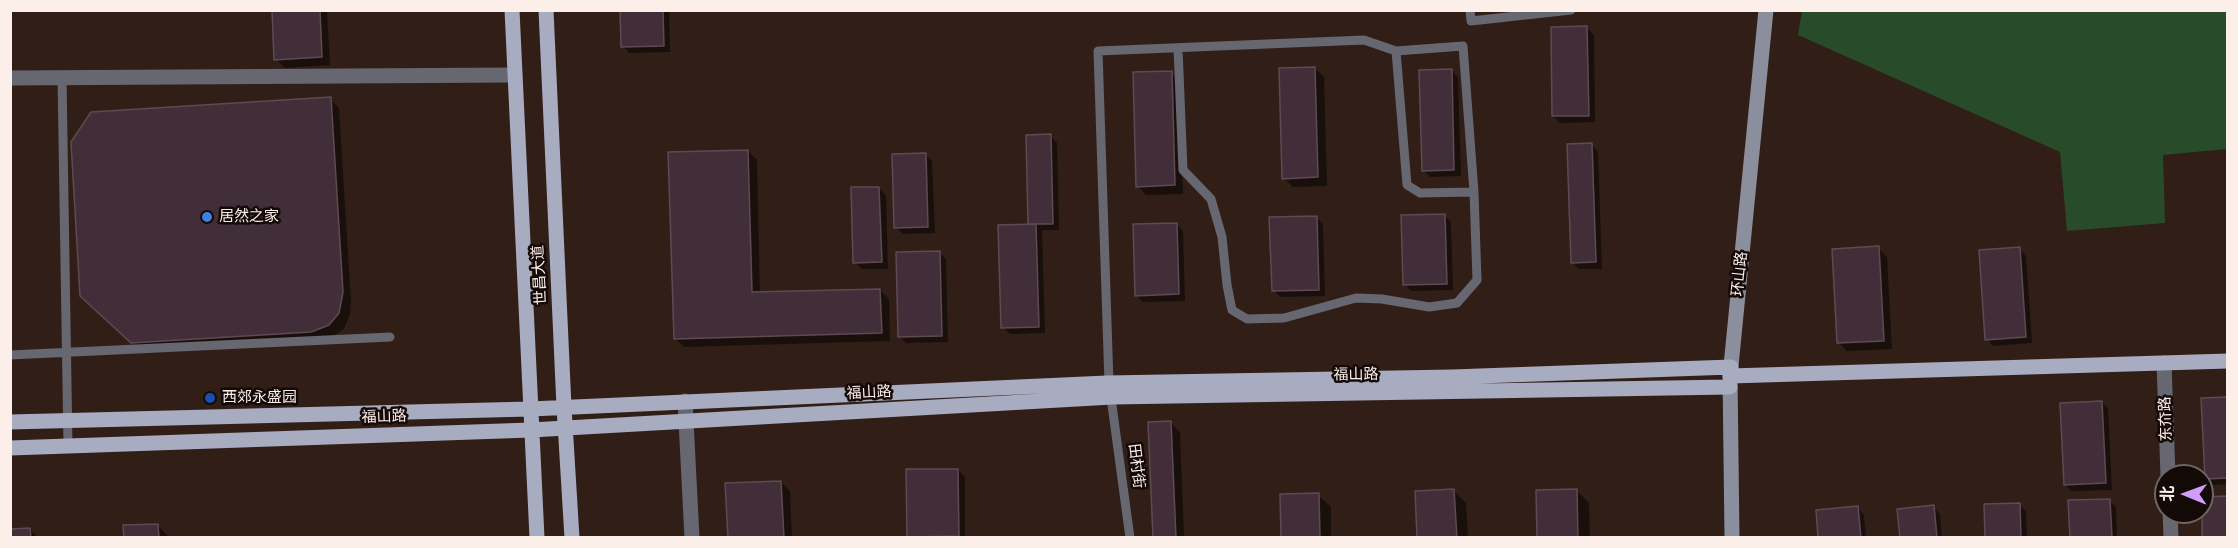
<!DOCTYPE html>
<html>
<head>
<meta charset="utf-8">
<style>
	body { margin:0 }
	#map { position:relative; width:2238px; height:548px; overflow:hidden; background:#311e16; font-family:Arial,"Noto Sans SC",sans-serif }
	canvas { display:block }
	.frame { position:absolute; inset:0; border:12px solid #fceee9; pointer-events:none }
	.north { position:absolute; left:2154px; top:464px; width:60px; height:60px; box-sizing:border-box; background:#130a07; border:2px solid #706561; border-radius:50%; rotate:271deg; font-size:16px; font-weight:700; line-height:24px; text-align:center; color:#fceee9 }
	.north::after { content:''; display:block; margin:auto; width:21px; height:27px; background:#d19dfe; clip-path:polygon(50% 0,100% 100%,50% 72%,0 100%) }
</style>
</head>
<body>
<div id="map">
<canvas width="2238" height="548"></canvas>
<div class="frame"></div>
<div class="north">北</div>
</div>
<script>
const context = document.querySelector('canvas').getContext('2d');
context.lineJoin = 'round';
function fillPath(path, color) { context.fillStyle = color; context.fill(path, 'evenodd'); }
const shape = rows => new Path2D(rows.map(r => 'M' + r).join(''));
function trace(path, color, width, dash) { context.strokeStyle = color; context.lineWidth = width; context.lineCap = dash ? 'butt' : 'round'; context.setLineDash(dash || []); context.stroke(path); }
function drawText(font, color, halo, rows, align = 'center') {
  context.font = font + ' Arial,"Noto Sans SC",sans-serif'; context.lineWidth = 5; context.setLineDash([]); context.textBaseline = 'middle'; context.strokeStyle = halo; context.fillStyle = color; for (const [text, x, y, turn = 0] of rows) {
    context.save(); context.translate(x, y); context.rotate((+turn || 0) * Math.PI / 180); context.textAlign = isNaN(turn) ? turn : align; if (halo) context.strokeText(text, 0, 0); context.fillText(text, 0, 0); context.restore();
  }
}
fillPath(shape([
	[1802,11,2227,11,2227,149,2163,155,2165,223,2067,231,2060,152,1798,35]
]), '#284b2a');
fillPath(shape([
	[273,10,327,10,330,65,285,68,276,59],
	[622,10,669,10,670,52,629,53,623,46],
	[1587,28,1594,35,1595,122,1560,123,1553,116],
	[1315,68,1324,77,1327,186,1293,187,1284,178],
	[1451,70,1458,77,1461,176,1430,177,1423,170],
	[1171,73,1180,82,1183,194,1146,195,1137,186],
	[330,99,339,108,351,302,350,314,344,329,329,338,138,347,88,302],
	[1028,136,1051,136,1057,143,1059,230,1042,230,1045,333,1010,334,1003,327,1029,226],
	[1592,145,1598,152,1602,269,1579,269,1572,262],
	[748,151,757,160,760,294,880,290,889,299,890,341,684,347,675,338],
	[925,154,932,161,935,233,903,234,896,227],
	[879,188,886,195,888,269,862,269,855,263],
	[1444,215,1451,222,1453,290,1411,291,1404,284],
	[1316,217,1323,224,1325,296,1280,297,1273,290],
	[1176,224,1183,231,1185,301,1143,302,1136,295],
	[1878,248,1887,257,1892,349,1847,351,1838,342],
	[2019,249,2026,256,2032,343,1993,346,1987,339],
	[939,252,946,259,948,342,906,343,899,336],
	[2228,398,2228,484,2213,485,2206,478],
	[2102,402,2108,409,2112,490,2072,491,2065,485],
	[1171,423,1180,432,1184,538,1155,538],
	[958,470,965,477,965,538,910,538,909,536],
	[781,482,790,491,792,538,729,538],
	[1454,491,1466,503,1468,538,1419,538],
	[1577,491,1589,503,1590,538,1538,538],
	[1318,495,1331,507,1331,538,1282,538],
	[2109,500,2116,507,2117,538,2071,538],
	[2019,505,2026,511,2027,538,1986,538],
	[1933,507,1940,514,1942,538,1902,538],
	[1858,508,1864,515,1866,538,1820,538],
	[158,526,170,538,125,538],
	[30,529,38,538,10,538]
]), '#0007');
const building = shape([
	[272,10,320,10,322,57,274,60,272,10],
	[620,10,663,10,664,46,621,47,620,10],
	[1587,26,1589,116,1552,116,1551,27,1587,26],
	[1315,67,1318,177,1282,179,1279,68,1315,67],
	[1452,69,1454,170,1422,171,1419,70,1452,69],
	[1172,71,1175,185,1136,187,1133,72,1172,71],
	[331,97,343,292,339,313,329,325,311,332,131,343,80,296,71,142,91,112,331,97],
	[1051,134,1053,224,1028,224,1026,135,1051,134],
	[1592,143,1596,262,1571,263,1567,144,1592,143],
	[748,150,752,292,880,289,882,333,674,339,668,152,748,150],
	[926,153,928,227,894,228,892,154,926,153],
	[851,187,879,187,882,262,853,263,851,187],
	[1445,214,1447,284,1403,285,1401,215,1445,214],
	[1317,216,1319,290,1272,291,1269,217,1317,216],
	[1177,223,1179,294,1135,296,1133,224,1177,223],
	[1036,224,1039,327,1001,328,998,225,1036,224],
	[1879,246,1884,341,1837,343,1832,249,1879,246],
	[2020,247,2026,337,1985,340,1979,250,2020,247],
	[940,251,942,336,898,337,896,252,940,251],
	[2228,397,2228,478,2205,479,2201,398,2228,397],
	[2102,401,2106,483,2064,485,2060,403,2102,401],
	[1171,421,1176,538,1153,538,1148,422,1171,421],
	[906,469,958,469,959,536,907,537,906,469],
	[781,481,784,538,728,538,725,483,781,481],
	[1454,489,1457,538,1417,538,1415,491,1454,489],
	[1577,489,1578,538,1537,538,1536,490,1577,489],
	[1319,493,1320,538,1281,538,1280,494,1319,493],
	[2228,496,2228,538,2202,538,2202,497,2228,496],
	[2110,499,2112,538,2070,538,2068,500,2110,499],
	[2020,503,2021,538,1985,538,1984,504,2020,503],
	[1934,505,1937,538,1900,538,1897,509,1934,505],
	[1858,506,1861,538,1818,538,1816,510,1858,506],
	[158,524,159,538,124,538,123,525,158,524],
	[30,528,31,538,10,538,10,529,30,528]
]);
fillPath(building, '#422e38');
trace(building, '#5f4a54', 1.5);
trace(shape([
	[1470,10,1471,21,1571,10],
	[1178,48,1183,170,1211,199,1222,237,1227,285,1232,310,1247,319,1284,318,1356,298,1382,299,1429,307,1457,303,1477,280,1474,192,1463,46,1396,51],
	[62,78,68,446],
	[10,355,390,337],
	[1130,538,1109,383,1098,51,1364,40,1396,51,1407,185,1420,193,1474,192]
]), '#666771', 9);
trace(shape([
	[10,78,514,75],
	[2164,363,2168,476],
	[685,401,692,538],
	[2170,512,2171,538]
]), '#666771', 15);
trace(shape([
	[1732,538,1730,376,1766,10]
]), '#8b8e9d', 15);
trace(shape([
	[512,10,537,538],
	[546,10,564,407,572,538],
	[1730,376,2228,361],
	[10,422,530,409,1107,383,1452,377,1731,367],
	[10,448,531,430,1112,397,1730,387]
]), '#a8acc0', 15);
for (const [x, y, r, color] of [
	[207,217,6,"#3f7fe0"],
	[210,398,6,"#1a4fb4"]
]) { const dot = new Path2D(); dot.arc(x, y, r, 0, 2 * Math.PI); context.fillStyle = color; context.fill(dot); trace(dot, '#130a07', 2); }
drawText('15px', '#fceee9', '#130a07', [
	["居然之家",219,217],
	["西郊永盛园",222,398]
], 'left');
drawText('15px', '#fceee9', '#130a07', [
	["环山路",1740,274,-84],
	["世昌大道",540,275,-93],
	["福山路",1356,375,-1],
	["福山路",869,393,-3],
	["福山路",384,417,-2],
	["东夼路",2166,419,-92],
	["田村街",1136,466,83]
]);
</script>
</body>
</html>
